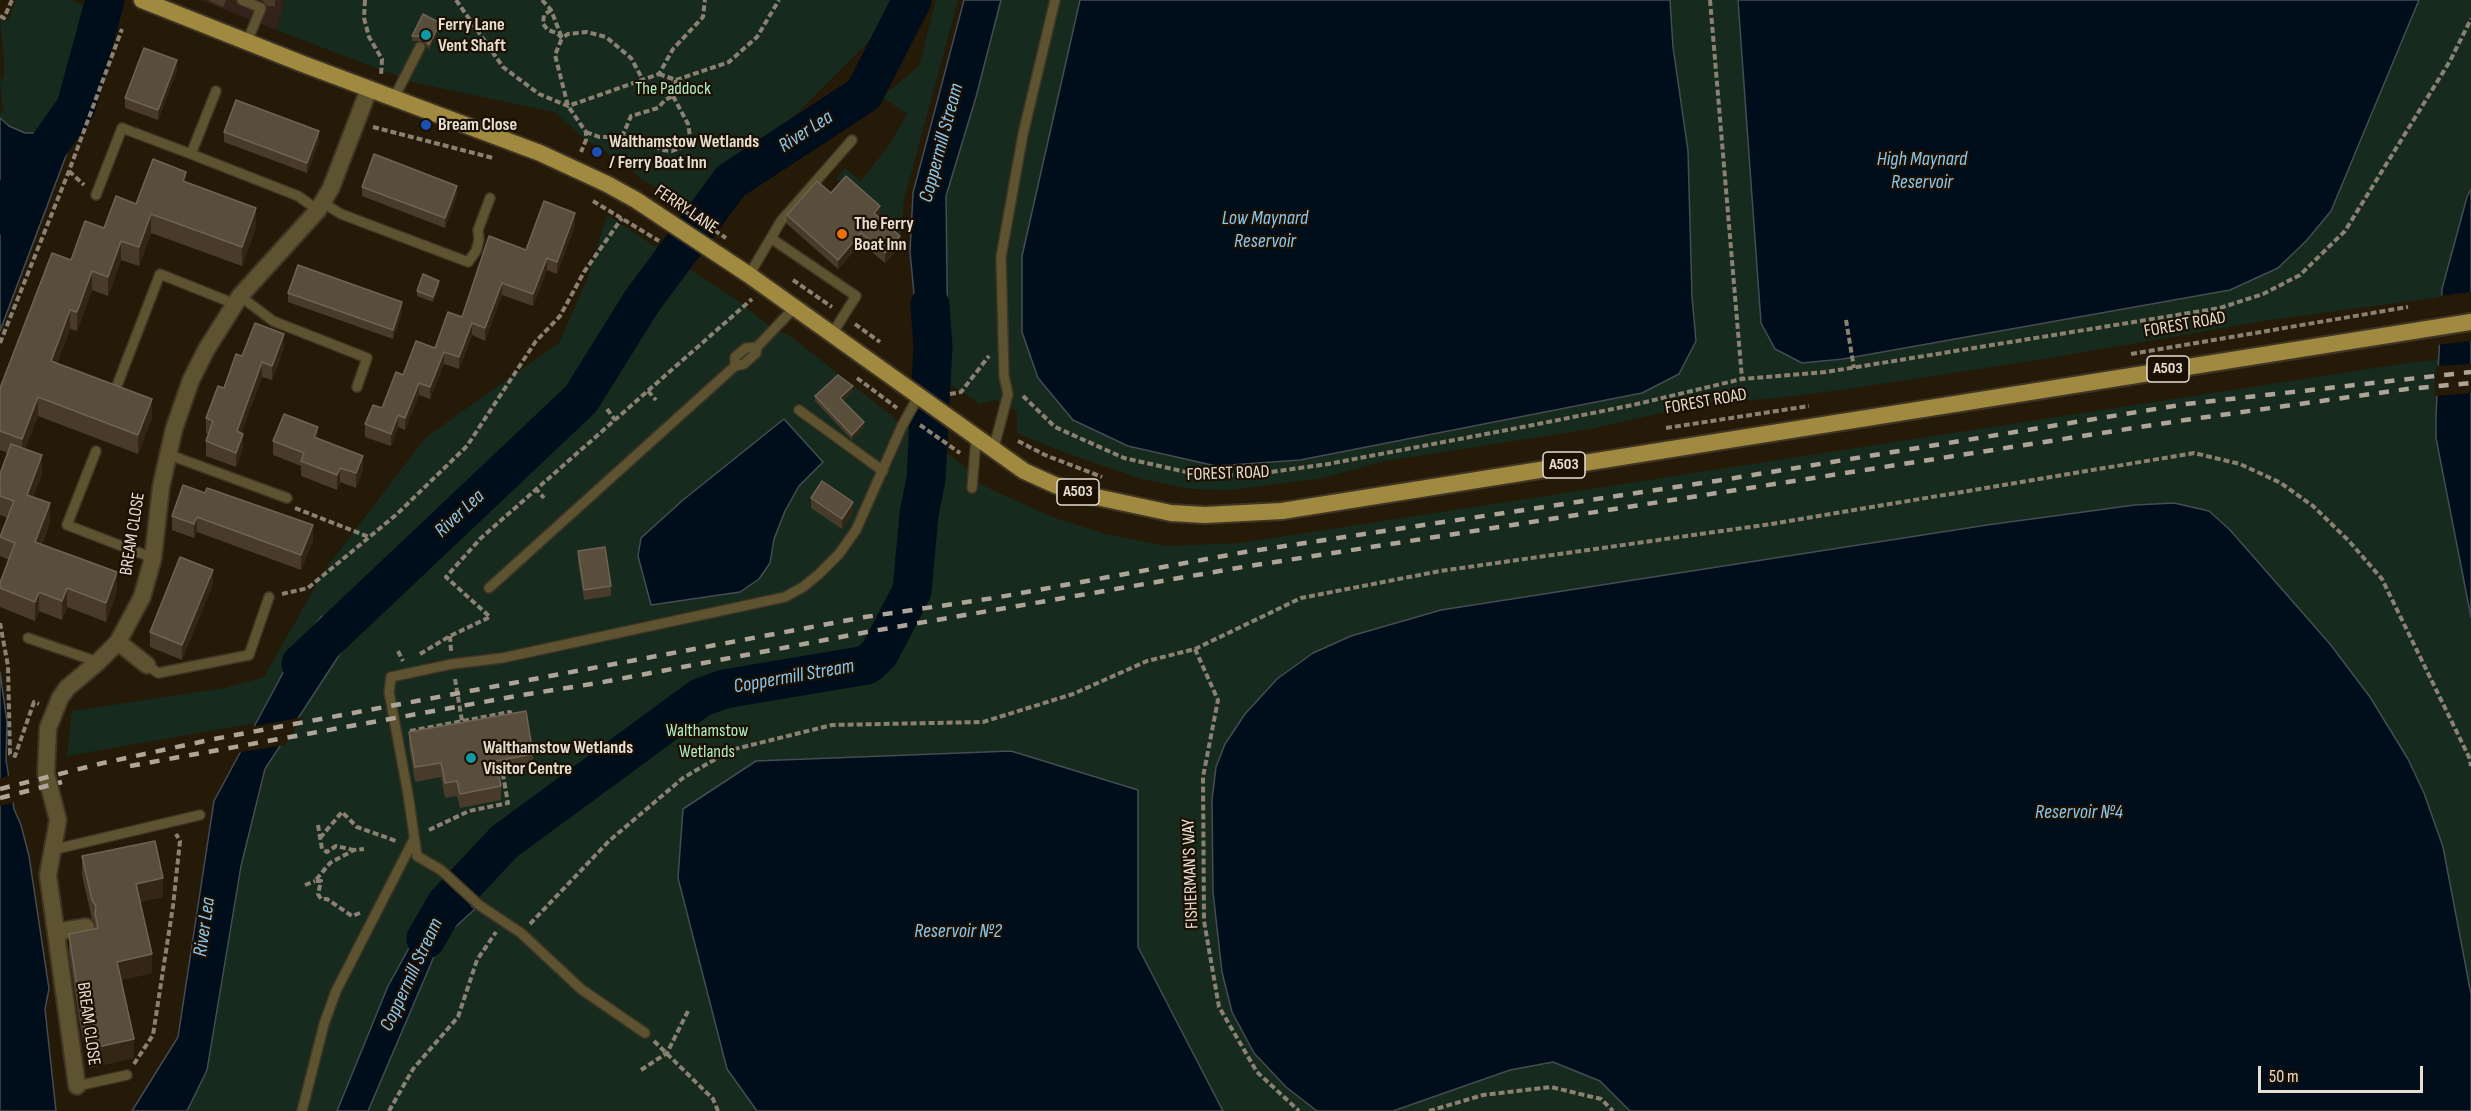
<!DOCTYPE html>
<html>
<head>
<meta charset="utf-8">
<style>
	body { margin:0 }
	#map { position:relative; width:2471px; height:1111px; overflow:hidden; background:#251908; font-family:"Sofia Sans Condensed",sans-serif }
	canvas { display:block }
	.scale { position:absolute; left:2258px; top:1066px; width:165px; height:27px; box-sizing:border-box; border:3px solid #e6ded3; border-top:0; padding-left:8px; font-size:18px; line-height:21px; white-space:nowrap; color:#e6ded3; -webkit-text-stroke:4px #1b1002; paint-order:stroke }
</style>
</head>
<body>
<div id="map">
<canvas width="2471" height="1111"></canvas>
<div class="scale">50 m</div>
</div>
<script>
const context = document.querySelector('canvas').getContext('2d');
context.lineJoin = 'round';
function fillPath(path, color) { context.fillStyle = color; context.fill(path, 'evenodd'); }
const shape = rows => new Path2D(rows.map(r => 'M' + r).join(''));
function trace(path, color, width, dash) { context.strokeStyle = color; context.lineWidth = width; context.lineCap = dash ? 'butt' : 'round'; context.setLineDash(dash || []); context.stroke(path); }
function drawText(font, color, halo, rows, align = 'center') {
  context.font = font + ' "Sofia Sans Condensed",sans-serif'; context.lineWidth = 4.5; context.setLineDash([]); context.textBaseline = 'middle'; context.strokeStyle = halo; context.fillStyle = color; for (const [text, x, y, turn = 0] of rows) {
    context.save(); context.translate(x, y); context.rotate((+turn || 0) * Math.PI / 180); context.textAlign = isNaN(turn) ? turn : align; if (halo) context.strokeText(text, 0, 0); context.fillText(text, 0, 0); context.restore();
  }
}
fillPath(shape([
	[200,0,283,0,284,7,276,30]
]), '#322219');
fillPath(shape([
	[16,0,71,0,118,20,84,108,68,105,53,128,40,133,25,133,9,126,0,118,0,114,3,112,0,79,4,79,4,65,0,19,8,20],
	[283,0,892,0,879,31,753,157,698,206,642,180,630,168,586,140,554,112,416,83,276,30,284,7],
	[936,0,958,0,904,200,900,246,874,223,879,217,836,178,845,168,861,181,889,145,907,114,882,97,919,66],
	[964,0,2471,0,2471,293,2270,320,2044,359,1841,390,1777,398,1700,404,1591,429,1385,461,1322,478,1232,490,1191,489,1142,479,1063,452,1017,433,1017,411,995,400,980,404,934,373,920,357,910,252,913,193],
	[607,215,737,300,773,329,789,335,892,416,902,426,919,433,952,457,972,473,982,485,1052,517,1105,534,1166,546,1240,543,2407,363,2471,356,2471,1111,187,1111,207,1070,241,866,299,645,256,723,67,756,72,711,225,688,264,677,324,571,426,437,559,343,588,277]
]), '#162b1e');
const water = shape([
	[964,0,1001,0,976,97,946,196,948,361,920,357,910,252,913,193,964,0],
	[1080,0,1670,0,1673,47,1688,151,1692,297,1696,341,1679,374,1642,393,1300,460,1216,466,1128,446,1073,420,1038,378,1022,332,1022,256,1080,0],
	[1738,0,2419,0,2331,211,2307,240,2278,268,2230,290,1843,359,1802,363,1775,349,1761,323,1738,0],
	[68,104,84,108,0,331,0,118,9,126,25,133,40,133,53,128,68,104],
	[2471,189,2471,617,2436,438,2436,416,2442,289,2467,197,2471,189],
	[784,419,823,462,799,486,785,511,774,539,770,563,759,579,740,592,651,605,638,556,641,538,683,500,784,419],
	[2174,503,2209,511,2230,530,2330,644,2370,697,2408,759,2424,793,2443,847,2471,994,2471,1111,1630,1111,1600,1081,1553,1062,1510,1070,1393,1111,1317,1111,1286,1087,1254,1053,1232,1012,1222,972,1213,892,1212,800,1216,767,1225,744,1245,714,1277,679,1313,653,1351,636,1441,610,1987,525,2135,505,2174,503],
	[322,616,351,637,265,769,241,866,207,1070,187,1111,132,1111,178,1037,214,801,298,645,322,616],
	[0,672,7,722,6,760,14,809,21,825,29,856,49,989,45,1009,56,1111,0,1111,0,672],
	[1011,751,1138,790,1138,947,1223,1111,757,1111,727,1069,678,878,683,809,756,761,1011,751],
	[444,885,475,909,441,940,368,1111,337,1111,388,986,444,885]
]);
fillPath(water, '#000d1b');
trace(water, '#454c52', 1.5);
fillPath(shape([
	[2471,292,2471,341,2437,345,2439,296],
	[2471,364,2471,393,2434,396,2436,366],
	[303,717,285,745,236,753,250,727],
	[11,775,16,802,0,806,0,778]
]), '#251908');
trace(shape([
	[0,215,76,107,105,0],
	[301,664,581,399,642,301,731,181,864,94,912,0],
	[426,939,446,904,504,842,700,698,724,689,867,665,879,654,912,591,919,514,926,479,933,346,930,305]
]), '#000d1b', 39);
const service = shape([
	[242,0,261,8,247,42],
	[216,91,191,154,298,196,318,210],
	[394,98,420,47],
	[96,195,122,128,191,154],
	[323,203,341,214,468,262,476,251,479,240,478,230,490,198],
	[772,239,856,296,832,334],
	[749,275,781,221,852,140],
	[240,296,273,321,367,358,357,387],
	[735,366,735,357,746,348,757,347],
	[118,383,160,274,235,304],
	[799,410,883,471],
	[96,451,67,525,153,558],
	[993,451,1008,394,1004,376,1001,257,1023,134,1055,0],
	[167,454,287,498],
	[972,488,976,439],
	[489,588,735,366,744,364,756,353,757,347,795,307],
	[28,638,98,662],
	[147,665,158,673,249,655,269,597],
	[52,850,200,815],
	[645,1033,581,989,521,933,479,905,441,870,417,856,408,794,389,692,391,677,452,664,502,658,785,597,803,587,819,574,839,554,856,530,902,426,918,397],
	[77,1086,127,1075],
	[302,1111,324,1024,336,991,413,841]
]);
const minor = shape([
	[118,642,147,665],
	[56,932,86,927],
	[77,1086,48,875,58,820,46,774,48,728,60,698,67,688,98,662,118,642,142,597,153,558,161,487,174,429,191,380,206,350,240,296,318,210,331,188,369,89]
]);
const primary = shape([
	[142,0,303,64,540,153,607,184,636,200,749,275,1024,471,1055,485,1087,495,1171,513,1205,515,1282,511,2471,322]
]);
trace(service, '#403524', 12);
trace(minor, '#403524', 20);
trace(primary, '#403524', 20);
trace(shape([
	[365,0,364,18,369,37,382,59,381,76],
	[456,0,503,67,539,94,568,106,659,74,673,49,703,17,705,0],
	[542,0,551,10,562,38,555,55,568,106,586,132,586,140,581,152],
	[1710,0,1742,379],
	[551,10,544,15,543,24,548,30,557,33,562,38,568,34,587,32,606,37,631,58,643,80],
	[0,16,4,18,12,0],
	[659,74,676,80,729,62,757,37,779,0],
	[373,127,493,158],
	[586,132,599,137,622,137,651,141,661,150,672,151,682,147,690,136,688,124,673,96,676,80],
	[622,137,631,116,658,108,665,100,673,96],
	[69,171,84,185],
	[593,201,659,241],
	[793,280,832,307],
	[855,324,880,342],
	[0,343,69,171,122,29],
	[2131,354,2408,307],
	[857,378,897,408],
	[648,391,656,400],
	[950,394,961,392,989,356],
	[1023,396,1055,427,1124,458,1204,476,1257,474,1328,464,1528,426,1633,405,1742,379,1826,372,2220,308,2263,294,2300,275,2345,231,2450,61,2471,19],
	[607,409,615,420],
	[920,425,960,453],
	[1666,428,1809,406],
	[1018,441,1045,455,1102,477],
	[535,488,544,498],
	[295,508,369,537],
	[282,594,308,588,397,514,467,446,536,341,560,316,584,272,622,218],
	[0,623,8,666,10,754,15,756,34,702,39,704],
	[450,636,451,651],
	[1195,649,1218,700,1203,777,1204,921,1219,1007,1257,1072,1299,1111],
	[398,651,403,661],
	[420,654,450,636,490,617,446,577,481,538,752,299],
	[455,679,462,721],
	[410,731,510,712,511,716],
	[318,825,322,849,327,852,336,846,353,850],
	[429,830,469,811,508,803,503,775],
	[320,838,342,812,357,827,396,841],
	[305,885,315,881],
	[360,913,352,916,327,899,321,899,318,894,321,881,315,881,330,863,354,850,364,849],
	[530,924,609,841,683,778,731,750,832,725,983,722,1073,694,1147,661,1195,649,1301,598,1440,571,1771,524,2194,453,2240,464,2281,483,2313,506,2349,541,2382,579,2469,757,2471,766],
	[654,1041,713,1099,718,1111],
	[134,1064,153,1035,173,906,180,841,176,834],
	[641,1070,667,1053,689,1009],
	[389,1111,413,1069,458,1017,477,960,496,932],
	[1429,1111,1483,1095,1551,1087,1601,1099,1613,1111]
]), '#8b8173', 4, [6, 3]);
trace(service, '#5d5331', 9);
trace(minor, '#5d5331', 16);
trace(primary, '#a08a40', 16);
trace(shape([
	[130,766,522,695,598,683,867,632,1243,567,2185,420,2407,389,2471,383],
	[0,789,103,763,214,739,865,617,994,598,1245,552,1716,481,2186,404,2471,372],
	[0,798,62,782]
]), '#aea498', 4.5, [10, 10]);
trace(shape([
	[669,201,726,238],
	[1846,320,1854,368]
]), '#8b8173', 4, [6, 3]);
fillPath(shape([
	[208,0,226,0,223,7],
	[262,0,275,0,275,6,267,6],
	[440,28,429,50,423,41,412,41,412,36],
	[177,70,158,120,125,108,125,98],
	[224,132,319,141,307,173,224,142],
	[186,183,256,227,242,266,151,233,139,266,121,260,108,296,92,290,77,331,70,329,57,364,152,418,138,454,38,416,25,449,42,474,33,497,50,522,42,544,117,591,106,622,67,607,62,620,39,611,35,621,0,607,0,583,9,560,0,556,0,537,7,518,0,515,0,474,8,453,0,450,0,388,71,260,104,228,136,204],
	[362,187,457,195,445,228,362,196],
	[831,193,880,216,879,217,900,246,885,263,861,243,838,269,787,224,787,215],
	[575,225,557,274,547,270,533,306,502,295,485,341,472,335,459,369,444,364,430,399,419,395,405,430,398,427,391,446,365,437,365,424,382,408,403,375,435,348,462,317,526,250],
	[439,286,433,302,417,296,417,291],
	[288,293,402,312,393,339,288,302],
	[284,348,272,380,262,377,241,433,243,448,236,467,206,456,206,441,208,434,206,433,206,418,242,356],
	[853,391,843,400,864,427,852,440,815,401,815,396],
	[318,439,363,470,356,488,340,482,337,490,301,476,301,466,273,455,273,441],
	[183,485,313,540,301,570,197,532,194,538,172,530,172,516],
	[811,498,853,512,842,529,811,508],
	[578,551,611,586,611,596,584,600,578,561],
	[213,584,182,660,150,647,150,632],
	[409,732,533,754,533,769,499,775,501,786,501,800,460,808,457,796,445,798,441,777,415,782,409,747],
	[82,856,163,897,140,902,152,973,121,980,134,1058,89,1068,79,1020,69,953,69,934,95,928,95,923,92,919,82,875]
]), '#483b2a');
fillPath(shape([
	[440,23,440,28,429,50,429,45],
	[177,60,177,70,158,120,158,110],
	[319,131,319,141,307,173,307,163],
	[186,172,186,191,183,181],
	[457,186,457,195,445,228,445,218],
	[880,206,880,216,874,223,874,213],
	[256,208,256,227,242,266,242,247],
	[575,213,575,225,557,274,557,262],
	[151,214,151,233,139,266,139,247],
	[861,233,861,243,838,269,838,260],
	[900,236,900,246,885,263,885,253],
	[121,241,121,260,108,296,108,277],
	[547,258,547,270,533,306,533,294],
	[92,271,92,290,77,331,77,312],
	[439,281,439,286,433,302,433,297],
	[502,283,502,295,485,341,485,328],
	[402,302,402,312,393,339,393,330],
	[70,310,70,329,51,381,51,361],
	[472,323,472,335,459,369,459,357],
	[284,334,284,348,272,380,272,366],
	[444,352,444,364,430,399,430,387],
	[262,362,262,377,237,446,237,431],
	[419,383,419,395,405,430,405,418],
	[853,386,853,391,840,402,840,398],
	[38,397,38,416,22,458,22,439],
	[152,399,152,418,138,454,138,435],
	[398,415,398,427,391,446,391,434],
	[864,422,864,427,852,440,852,435],
	[318,427,318,441,314,437],
	[243,434,243,448,236,467,236,453],
	[42,455,42,474,27,514,27,495],
	[363,456,363,470,356,488,356,473],
	[340,468,340,482,337,490,337,475],
	[853,502,853,512,842,529,842,519],
	[50,503,50,522,35,561,35,542],
	[197,517,197,532,194,538,194,524],
	[313,525,313,540,301,570,301,555],
	[213,570,213,584,182,660,182,645],
	[117,572,117,591,106,622,106,603],
	[67,588,67,607,62,620,62,601],
	[39,592,39,611,35,621,35,602],
	[163,878,163,897,136,903,136,884],
	[152,954,152,973,117,981,117,962],
	[134,1039,134,1058,89,1068,89,1049]
]), '#332615');
const building = shape([
	[423,14,440,23,429,45,423,36,412,36,423,14],
	[144,48,177,60,158,110,125,98,144,48],
	[236,100,319,131,307,163,224,132,236,100],
	[374,154,457,186,445,218,362,187,374,154],
	[153,159,186,172,183,181,256,208,242,247,151,214,139,247,121,241,108,277,92,271,77,312,70,310,51,361,152,399,138,435,38,397,22,439,0,431,0,388,52,253,71,260,85,221,104,228,116,196,136,204,153,159],
	[846,176,880,206,874,213,900,236,885,253,861,233,838,260,787,215,817,181,831,193,846,176],
	[544,201,575,213,557,262,547,258,533,294,502,283,485,328,472,323,459,357,444,352,430,387,419,383,405,418,398,415,391,434,365,424,373,405,382,408,396,372,403,375,416,341,435,348,448,312,462,317,489,236,526,250,544,201],
	[298,265,402,302,393,330,288,293,298,265],
	[423,274,439,281,433,297,417,291,423,274],
	[255,323,284,334,272,366,262,362,237,431,243,434,236,453,206,441,213,421,206,418,218,386,224,388,236,354,242,356,255,323],
	[838,375,853,386,840,398,864,422,852,435,815,396,838,375],
	[284,414,318,427,314,437,363,456,356,473,340,468,337,475,301,461,304,453,273,441,284,414],
	[11,444,42,455,27,495,50,503,35,542,117,572,106,603,67,588,62,601,39,592,35,602,0,588,0,583,15,543,0,537,14,501,0,496,0,474,11,444],
	[822,481,853,502,842,519,811,498,822,481],
	[183,485,205,493,207,488,313,525,301,555,197,517,194,524,172,516,183,485],
	[605,547,611,586,584,590,578,551,605,547],
	[180,557,213,570,182,645,150,632,180,557],
	[526,711,533,754,496,761,501,786,460,794,457,781,445,783,441,763,415,767,409,732,526,711],
	[155,841,163,878,136,884,152,954,117,962,134,1039,89,1049,79,1001,69,934,98,928,95,913,96,906,92,900,82,856,155,841]
]);
fillPath(building, '#594d3c');
trace(building, '#6f6454', 1.5);
for (const [x, y, r, color] of [
	[426,35,6,"#0f9aa8"],
	[426,125,6,"#1a4fb4"],
	[597,152,6,"#1a4fb4"],
	[842,234,6,"#e8710a"],
	[471,758,6,"#0f9aa8"]
]) { const dot = new Path2D(); dot.arc(x, y, r, 0, 2 * Math.PI); context.fillStyle = color; context.fill(dot); trace(dot, '#1b1002', 2); }
for (const [x, y, w] of [
	[2168,369,42],
	[1564,465,42],
	[1078,492,42]
]) { const box = new Path2D(); box.roundRect(x - w / 2, y - 13, w, 26, 4.5); context.fillStyle = '#1b1002'; context.fill(box); trace(box, '#e6ded3', 1.5); }
drawText('bold 16px', '#e6ded3', null, [
	["A503",2168,369],
	["A503",1564,465],
	["A503",1078,492]
]);
drawText('bold 18px', '#e6ded3', '#1b1002', [
	["Ferry Lane",438,25],
	["Vent Shaft",438,46],
	["Bream Close",438,125],
	["Walthamstow Wetlands",609,142],
	["/ Ferry Boat Inn",609,163],
	["The Ferry",854,224],
	["Boat Inn",854,245],
	["Walthamstow Wetlands",483,748],
	["Visitor Centre",483,769]
], 'left');
drawText('18px', '#adecc4', '#1b1002', [
	["The Paddock",673,89],
	["Walthamstow",707,731],
	["Wetlands",707,752]
]);
drawText('18px', '#e6ded3', '#1b1002', [
	["FERRY LANE",686,210,34],
	["FOREST ROAD",2185,325,-10],
	["FOREST ROAD",1706,402,-10],
	["FOREST ROAD",1228,474,-2],
	["BREAM CLOSE",133,534,-81],
	["FISHERMAN'S WAY",1191,874,-92],
	["BREAM CLOSE",88,1024,82]
]);
drawText('italic 20px', '#8ac7ef', '#1b1002', [
	["River Lea",806,132,-33],
	["Coppermill Stream",942,143,-75],
	["High Maynard",1922,160],
	["Reservoir",1922,183],
	["Low Maynard",1265,219],
	["Reservoir",1265,242],
	["River Lea",460,514,-43],
	["Coppermill Stream",794,677,-10],
	["Reservoir №4",2079,813],
	["River Lea",205,927,-82],
	["Reservoir №2",958,932],
	["Coppermill Stream",412,975,-65]
]);
</script>
</body>
</html>
